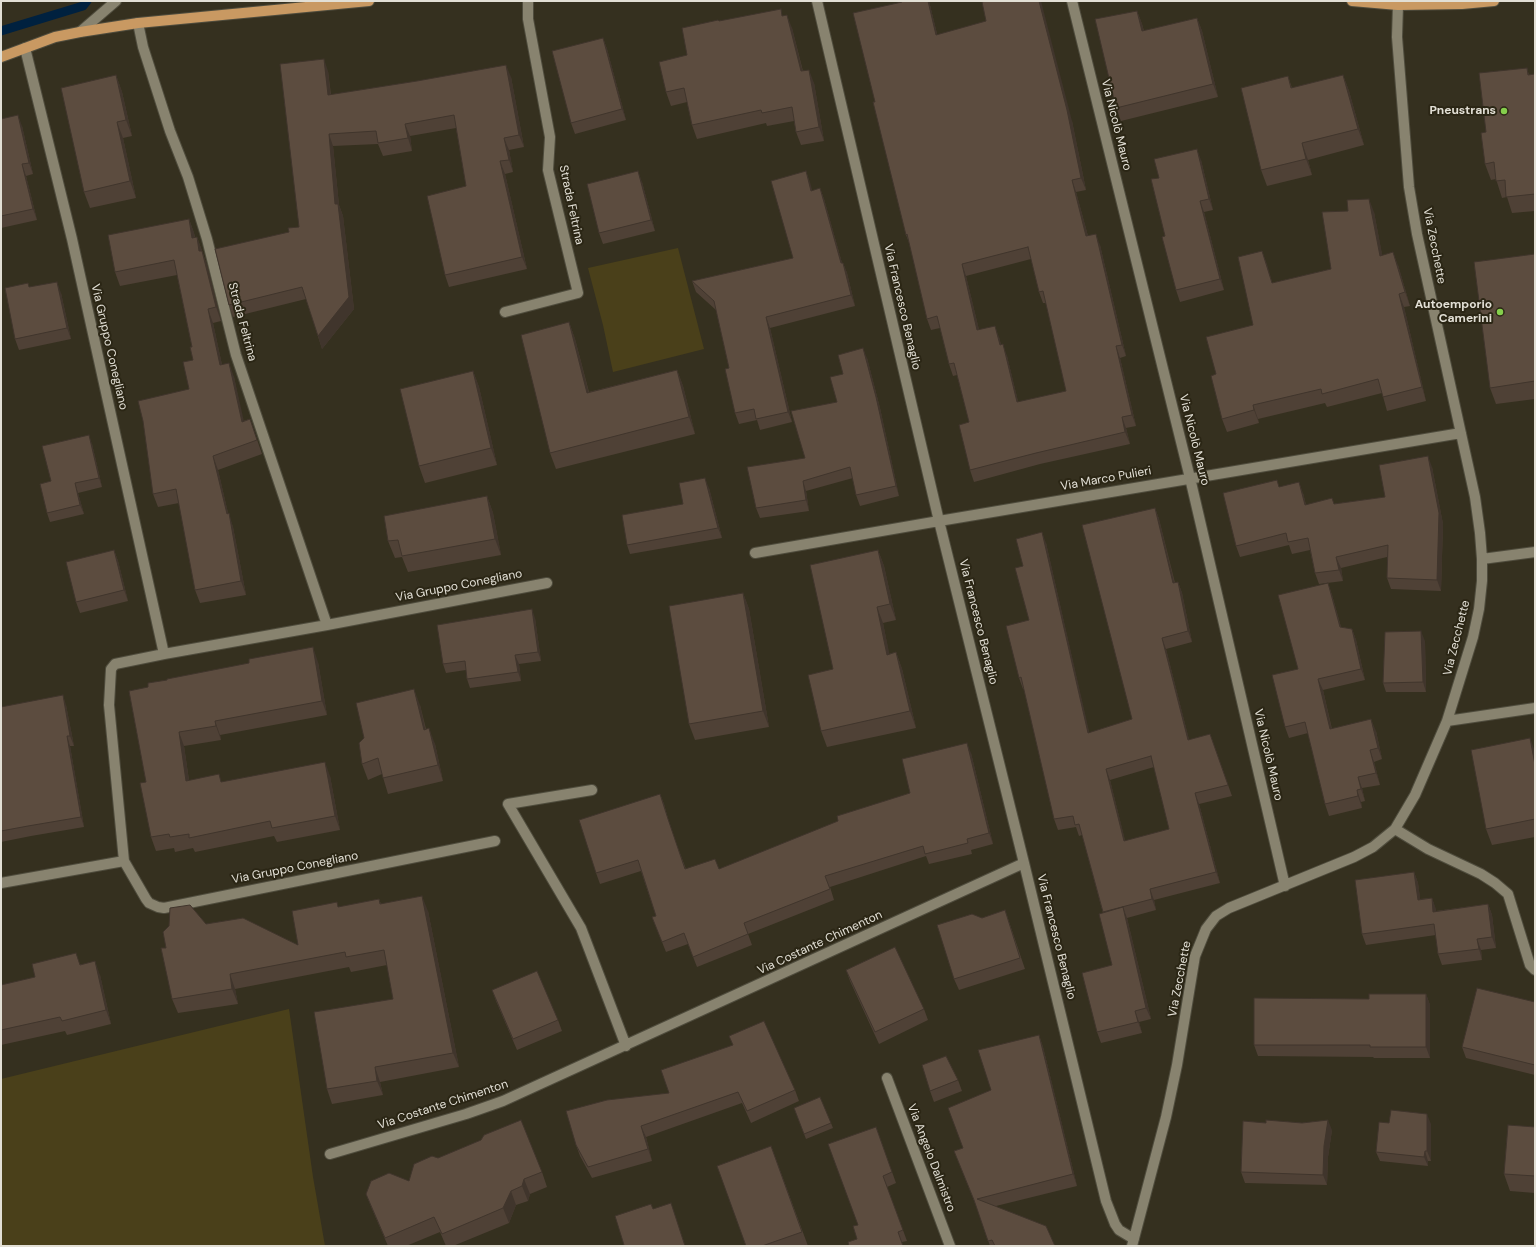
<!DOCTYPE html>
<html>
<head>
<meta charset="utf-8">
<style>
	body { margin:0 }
	#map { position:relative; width:1536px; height:1247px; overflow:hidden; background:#35301f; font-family:"DM Sans",sans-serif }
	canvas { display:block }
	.frame { position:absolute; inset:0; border:2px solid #e2dfd5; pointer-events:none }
</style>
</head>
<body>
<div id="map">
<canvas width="1536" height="1247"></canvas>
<div class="frame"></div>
</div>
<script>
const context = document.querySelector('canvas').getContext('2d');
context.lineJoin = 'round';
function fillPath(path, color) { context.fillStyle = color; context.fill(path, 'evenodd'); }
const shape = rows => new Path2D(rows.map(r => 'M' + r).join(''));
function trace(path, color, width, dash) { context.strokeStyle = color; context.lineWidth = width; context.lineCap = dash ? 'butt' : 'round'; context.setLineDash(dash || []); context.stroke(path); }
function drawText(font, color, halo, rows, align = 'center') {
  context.font = font + ' "DM Sans",sans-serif'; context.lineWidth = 4; context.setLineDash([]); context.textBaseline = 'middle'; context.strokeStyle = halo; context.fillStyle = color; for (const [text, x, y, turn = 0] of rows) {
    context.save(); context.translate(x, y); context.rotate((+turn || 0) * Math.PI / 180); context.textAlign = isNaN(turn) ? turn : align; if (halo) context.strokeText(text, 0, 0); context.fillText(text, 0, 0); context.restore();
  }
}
fillPath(shape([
	[678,248,704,349,613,372,603,325,588,268],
	[289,1009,313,1177,325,1246,1,1246,1,1079]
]), '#4a401a');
trace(shape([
	[1,31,83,6,87,1]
]), '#00213f', 9);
const street = shape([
	[817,1,939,521,1024,863,1106,1201,1115,1224,1119,1230,1134,1239],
	[1072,1,1190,478,1285,886],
	[138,23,143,47,170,131,188,177,207,239,236,355,327,625],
	[80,32,116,1],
	[25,48,72,239,164,654,115,664,111,669,109,705,124,861,146,899,149,903,158,907,164,908,495,841],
	[505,312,578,293,548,170,550,137,528,19,528,1],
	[755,553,939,521,1461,433],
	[1482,559,1535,552],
	[164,654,327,625,547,583],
	[1447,721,1535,708],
	[592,790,508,804,581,928,626,1046],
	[1395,829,1428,849,1481,874,1495,883,1508,894,1530,965,1535,970],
	[1,883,124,861],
	[887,1078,950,1246],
	[330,1154,466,1114,503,1101,1024,863],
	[1132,1246,1166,1117,1177,1065,1195,956,1206,929,1216,916,1229,908,1354,857,1373,847,1395,829,1415,795,1447,721,1473,637,1479,609,1482,581,1482,559,1480,533,1475,497,1417,234,1409,187,1397,37,1398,5]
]);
const primary = shape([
	[1352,1,1398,5,1462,4,1494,1],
	[1,57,55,37,80,32,138,23,369,1]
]);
trace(street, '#4f4c3d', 12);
trace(primary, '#4f4c3d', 12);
trace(street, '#88836f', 10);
trace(primary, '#c99962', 10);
fillPath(shape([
	[929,1,937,34,1072,121,1086,190,1076,192,1088,236,1100,245,1126,356,1120,358,1136,426,1126,428,1130,444,1040,464,974,482,970,470,969,422,957,375,953,376,949,364,940,328,931,330,927,319,910,245,906,235,875,102],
	[1031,259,1039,292,1043,303,1046,303,1066,391,1018,402,1007,356,1001,345,999,337,979,330,966,276],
	[1137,11,1142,24,1144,31,1197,18,1202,31,1218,97,1121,121,1116,108],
	[783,16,792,28,803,71,814,83,824,141,801,145,796,132,794,121,767,126,766,123,697,139,692,125,687,102,671,106,666,92,687,55,719,21],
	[603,38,607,49,626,120,575,134,571,123],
	[1527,68,1529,75,1535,74,1535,211,1512,213,1507,197,1502,198,1496,179,1491,180,1485,164,1486,132],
	[328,71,331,95,511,77,524,147,509,150,513,172,505,174,527,269,449,287,445,275,466,186,456,128,410,136,412,151,383,156,378,144,333,146,339,205,343,216,354,309,322,349,306,299,233,317,229,305,289,232,299,227],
	[116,75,122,92,132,136,123,138,136,198,90,208,84,192],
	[1343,75,1349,91,1364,145,1308,160,1312,175,1267,186,1261,170,1288,76,1292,88],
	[1,119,22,126,33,174,26,176,37,220,1,228],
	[1201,160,1213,210,1204,212,1224,290,1180,302,1176,290,1165,236,1159,178],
	[806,171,812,191,820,188,824,199,842,263,843,263,847,273,855,306,770,328,792,422,760,430,757,420,739,424,735,413,729,368,716,310,696,292,692,281,793,258],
	[642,182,655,231,603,244,599,233],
	[1374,212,1382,255,1398,265,1410,306,1404,307,1426,401,1387,411,1382,393,1327,407,1325,403,1258,419,1259,423,1227,432,1222,419,1216,374,1253,325,1262,251,1272,283,1331,269],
	[189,219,194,233,195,237,197,237,207,265,221,321,213,323,222,365,234,377,243,421,250,419,262,454,218,470,228,513,233,527,246,595,200,603,195,590,179,503,158,507,153,494,189,389,193,360,192,347,177,275,120,286,115,272],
	[1535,254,1535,399,1496,404,1490,388],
	[28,283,29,287,61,293,71,339,19,350,15,339],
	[569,322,575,339,589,392,677,370,683,386,695,434,556,469,550,453],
	[867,358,880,408,899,496,860,506,856,495,853,478,806,491,809,511,760,518,756,508,805,458,837,402,843,374],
	[473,371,479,387,497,465,425,483,419,466],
	[92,444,102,487,78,493,84,514,50,522,47,513,51,481],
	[1432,467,1443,524,1441,591,1391,589,1387,578,1387,557,1341,568,1343,581,1319,584,1315,573,1310,550,1292,554,1289,545,1240,557,1236,546,1280,487,1303,493,1306,505,1334,504,1385,497],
	[709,488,722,538,630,554,627,545,683,504],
	[487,496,493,513,501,555,408,572,402,557,395,558,388,541],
	[1155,508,1159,519,1175,583,1178,582,1182,593,1192,642,1166,649,1189,740,1210,734,1232,796,1199,804,1220,883,1154,900,1156,910,1127,918,1151,1019,1139,1022,1142,1033,1101,1043,1097,1032,1112,965,1103,913,1082,835,1079,836,1076,827,1058,830,1054,819,1024,689,1023,689,1019,678,1029,620,1023,566,1046,543,1089,733,1132,719],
	[1154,767,1169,829,1125,841,1110,780],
	[114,550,118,561,128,601,80,613,76,602],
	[878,550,884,566,896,620,883,623,889,654,896,652,902,669,916,728,827,747,821,731,833,669],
	[1328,583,1332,595,1341,627,1352,629,1356,640,1365,680,1323,690,1332,729,1376,731,1382,759,1374,762,1380,785,1362,788,1365,801,1361,802,1362,808,1329,816,1325,804,1308,733,1289,738,1285,727,1298,669],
	[743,593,749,609,769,727,695,740,689,724],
	[535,618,541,661,519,664,521,681,470,688,467,679,466,670,446,673,443,664],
	[1425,641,1426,692,1386,692,1383,683],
	[318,662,327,715,220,735,221,740,184,746,189,780,222,782,330,776,340,830,277,842,274,836,195,852,193,848,175,852,174,848,156,851,151,837,146,782,129,691],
	[66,705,74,746,70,746,84,827,31,836,1,842,1,707],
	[420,705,426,729,435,744,443,781,388,794,382,774,368,780,362,764],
	[1535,752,1535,837,1492,845,1486,829],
	[971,753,993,844,971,850,972,854,929,864,926,856,830,887,834,900,748,934,752,945,697,967,688,944,666,952,652,917,656,916,641,871,600,884,596,873,660,794,664,804,671,830,686,869,719,869,910,793],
	[1414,872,1418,883,1420,899,1432,898,1436,911,1488,904,1492,915,1496,948,1481,950,1482,960,1442,965,1438,954,1436,935,1366,945,1362,934],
	[379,899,381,904,428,911,459,1067,380,1082,383,1095,332,1104,327,1089,393,999,387,965,351,972,349,967,235,989,238,1004,178,1013,172,999,166,948,206,924,298,945,339,907],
	[1005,910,1025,969,959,990,954,979,982,918],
	[81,964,100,975,111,1024,67,1035,65,1031,1,1045,1,986,35,977],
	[846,970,924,1009,928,1020,879,1044,850,981],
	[492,990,558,1020,562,1031,517,1050,496,1001],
	[1426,994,1430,1005,1430,1058,1374,1058,1373,1057,1258,1056,1254,1045,1369,999],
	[1535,1002,1535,1075,1466,1058,1462,1047],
	[1039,1035,1043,1047,1077,1186,996,1206,1055,1246,990,1246,977,1208,954,1151,963,1148,991,1090],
	[729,1036,795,1090,799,1101,751,1123,742,1103,646,1137,652,1161,592,1178,580,1156,576,1145,669,1093,733,1045],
	[958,1080,962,1091,934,1102,930,1091],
	[794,1108,831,1123,833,1128,806,1139],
	[1389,1123,1431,1124,1431,1161,1428,1161,1428,1166,1380,1161,1376,1152],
	[876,1127,896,1183,887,1187,907,1241,902,1242,857,1239],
	[1535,1127,1535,1193,1510,1191,1504,1174],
	[1332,1130,1328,1157,1327,1185,1245,1183,1241,1172],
	[771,1146,808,1246,746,1246],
	[438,1158,542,1172,547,1187,530,1194,528,1201,516,1205,509,1223,453,1246,446,1246,440,1232,406,1246,388,1246,372,1209,366,1194,409,1181]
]), '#4f4136');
fillPath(shape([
	[928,1,929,1,940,46,936,35],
	[1039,1,1041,1,1072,121,1086,190,1081,178],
	[1137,11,1142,24,1147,44,1142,31],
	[787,15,792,28,806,85,801,71],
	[1197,18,1202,31,1218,97,1213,84],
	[603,38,607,49,626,120,622,109],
	[324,59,328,71,332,108,328,95],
	[506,65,511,77,524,147,519,135],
	[809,70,814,83,824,141,819,127],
	[116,75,122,92,132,136,126,120],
	[1343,75,1349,91,1364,145,1358,129],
	[18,115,22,126,33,174,29,163],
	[117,122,123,138,136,198,130,181],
	[405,124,410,136,412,151,408,138],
	[329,134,333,146,339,205,343,216,354,309,322,349,318,336,335,204],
	[504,138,509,150,513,172,509,160],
	[1302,143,1308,160,1312,175,1306,159],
	[1197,149,1201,160,1213,210,1209,199],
	[500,161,505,174,527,269,522,257],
	[22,164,26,176,37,220,33,209],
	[638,171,642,182,655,231,651,220],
	[806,171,810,182,815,201,811,191],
	[1072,180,1076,192,1091,247,1086,236],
	[820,188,824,199,845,274,841,263],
	[1369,199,1374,212,1385,269,1380,256],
	[1200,201,1204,212,1224,290,1220,279],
	[189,219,194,233,197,251,192,238],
	[1096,234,1100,245,1126,356,1122,345],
	[197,237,202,251,199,251],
	[202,251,207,265,221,321,216,307],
	[1262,251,1267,264,1276,296,1272,283],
	[1393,252,1398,265,1410,306,1405,292],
	[843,263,847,273,855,306,851,295],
	[962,264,966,276,982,342,977,330],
	[57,282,61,293,71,339,67,328],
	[1399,294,1404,307,1426,401,1422,387],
	[208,309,213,323,225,379,220,365],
	[766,317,770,328,792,422,788,412],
	[569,322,575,339,593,409,587,393],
	[995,326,999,337,1004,356,1000,345],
	[1003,344,1007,356,1021,413,1017,402],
	[1116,346,1120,358,1136,426,1132,415],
	[863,348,867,358,880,408,899,496,896,486],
	[229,363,234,377,247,435,242,422],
	[677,370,683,386,695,434,689,417],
	[473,371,479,387,497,465,491,448],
	[1253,405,1258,419,1259,423,1254,410],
	[1122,417,1126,428,1130,444,1125,432],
	[89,435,92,444,102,487,99,478],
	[213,456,218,470,229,517,229,513,233,527,246,595,241,581,227,514],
	[1428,456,1432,467,1443,524,1441,591,1437,580],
	[705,478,709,488,722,538,718,528],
	[803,481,806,491,809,511,806,500],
	[1299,482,1303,493,1309,517,1305,505],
	[75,483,78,493,84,514,80,505],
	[487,496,493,513,501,555,495,539],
	[1155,508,1159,519,1177,594,1173,583],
	[1042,532,1046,543,1092,744,1088,733],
	[114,550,118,561,128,601,124,590],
	[878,550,884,566,896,620,890,604],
	[1336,557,1341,568,1343,581,1339,570],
	[1178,582,1182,593,1192,642,1188,631],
	[1328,583,1332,595,1344,639,1340,627],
	[743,593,749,609,769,727,763,711],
	[877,607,883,623,893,671,887,655],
	[532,609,535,618,541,661,538,652],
	[1352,629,1356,640,1365,680,1361,669],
	[1421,631,1425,641,1426,692,1423,682],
	[1162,638,1166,649,1192,751,1188,740],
	[313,647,318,662,327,715,322,701],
	[896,652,902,669,916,728,910,711],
	[515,655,519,664,521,681,518,672],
	[1318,679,1323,690,1334,740,1330,729],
	[414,689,420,705,429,746,424,730],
	[63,695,66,705,74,746,70,736],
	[1371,719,1376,731,1382,759,1378,748],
	[215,721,220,735,221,740,216,726],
	[429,728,435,744,443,781,438,765],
	[179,732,184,746,191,795,186,781],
	[67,736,70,746,84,827,81,817],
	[1530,738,1535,752,1535,765],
	[967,743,971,753,993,844,989,833],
	[1370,750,1374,762,1380,785,1376,773],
	[325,762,330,776,340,830,335,816],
	[1106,769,1110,780,1128,852,1124,841],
	[1358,777,1362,788,1365,801,1361,789],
	[1357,790,1361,802,1362,808,1358,796],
	[1195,793,1199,804,1220,883,1216,872],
	[660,794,664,804,671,830,668,819],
	[1414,872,1418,883,1422,911,1418,900],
	[1150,889,1154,900,1156,910,1152,899],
	[422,896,428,911,459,1067,453,1053],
	[1432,898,1436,909,1437,923,1433,912],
	[1488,904,1492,915,1496,948,1492,937],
	[1123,907,1127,918,1151,1019,1146,1008],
	[1477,939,1481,950,1482,960,1479,949],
	[95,961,100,975,111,1024,106,1010],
	[230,974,235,989,238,1004,232,989],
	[1426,994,1430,1005,1430,1058,1426,1047],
	[1135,1011,1139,1022,1142,1033,1138,1022],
	[1039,1035,1043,1047,1077,1186,1073,1174],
	[375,1067,380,1082,383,1095,377,1081],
	[1427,1114,1431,1124,1431,1161,1427,1151],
	[1328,1120,1332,1130,1328,1157,1327,1185,1323,1175,1324,1146],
	[641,1126,646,1137,652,1161,648,1149],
	[1425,1151,1428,1161,1428,1166,1424,1157],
	[524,1179,530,1194,528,1201,522,1186],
	[511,1191,516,1205,509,1223,503,1208]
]), '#40352c');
const building = shape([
	[902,1,928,1,936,35,986,21,982,2,986,1,1039,1,1067,110,1081,178,1072,180,1086,236,1096,234,1122,345,1116,346,1132,415,1122,417,1125,432,1036,453,970,470,959,425,969,422,954,363,949,364,937,316,927,319,907,234,906,235,873,102,875,102,853,13,902,2,902,1],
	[1028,247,1039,292,1043,291,1066,391,1017,402,1003,344,1000,345,995,326,977,330,962,264,1028,247],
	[781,9,782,16,787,15,801,71,809,70,819,127,796,132,792,107,762,113,761,110,692,125,684,88,666,92,659,62,687,55,682,28,718,20,719,21,781,9],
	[1137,11,1142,31,1197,18,1213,84,1116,108,1095,19,1137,11],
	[603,38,622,109,571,123,552,51,603,38],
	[324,59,328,95,417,81,506,65,519,135,504,138,509,160,500,161,522,257,445,275,427,196,466,186,454,115,405,124,408,138,378,143,376,131,329,134,335,204,338,204,349,297,318,336,302,287,229,305,215,249,289,232,288,228,299,227,280,64,324,59],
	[1527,68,1528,75,1535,74,1535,194,1506,197,1505,180,1496,181,1494,162,1485,164,1481,133,1486,132,1479,73,1527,68],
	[116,75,126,120,117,122,130,181,84,192,61,88,116,75],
	[1343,75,1358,129,1302,143,1306,159,1261,170,1241,88,1288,76,1291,88,1343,75],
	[18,115,29,163,22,164,33,209,1,216,1,119,18,115],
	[1197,149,1209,199,1200,201,1220,279,1176,290,1162,237,1165,236,1151,179,1159,178,1154,159,1197,149],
	[638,171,651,220,599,233,587,184,638,171],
	[806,171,811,191,820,188,841,263,843,263,851,295,766,317,788,412,756,419,754,409,735,413,725,369,729,368,714,301,692,281,793,258,771,181,806,171],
	[1369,199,1380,256,1393,252,1405,292,1399,294,1422,387,1383,397,1378,379,1322,394,1321,389,1253,405,1254,410,1222,419,1211,376,1216,374,1206,337,1253,325,1238,257,1262,251,1272,283,1331,269,1322,212,1348,211,1347,200,1369,199],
	[189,219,192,238,197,237,199,251,202,251,216,307,208,309,220,365,229,363,242,422,250,419,257,440,213,456,227,514,229,513,241,581,195,590,176,489,153,494,143,421,138,401,189,389,183,362,193,360,190,347,192,347,174,260,115,272,108,235,189,219],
	[1535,254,1535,381,1490,388,1474,262,1535,254],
	[57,282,67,328,15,339,5,288,28,283,29,287,57,282],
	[569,322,587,393,677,370,689,417,550,453,521,335,569,322],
	[863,348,876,397,896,486,856,495,850,467,803,481,806,500,756,508,747,467,805,458,791,411,837,402,830,377,843,374,838,355,863,348],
	[473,371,491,448,419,466,400,389,473,371],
	[89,435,99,478,75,483,80,505,47,513,40,484,51,481,42,446,89,435],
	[1428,456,1439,513,1437,580,1387,578,1388,545,1336,557,1339,570,1315,573,1308,538,1288,542,1286,533,1236,546,1223,493,1277,480,1279,487,1299,482,1305,505,1332,498,1334,504,1385,497,1379,465,1428,456],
	[705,478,718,528,627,545,622,515,683,504,679,483,705,478],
	[487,496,495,539,402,556,398,540,388,541,384,516,487,496],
	[1155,508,1173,583,1178,582,1188,631,1162,638,1188,740,1210,734,1228,785,1195,793,1216,872,1150,889,1152,899,1103,912,1079,824,1075,825,1073,816,1054,819,1021,677,1019,678,1006,626,1029,620,1015,568,1023,566,1016,539,1042,532,1088,733,1132,719,1082,525,1155,508],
	[1151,756,1169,829,1124,841,1106,769,1151,756],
	[114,550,124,590,76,602,66,562,114,550],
	[878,550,890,604,877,607,887,655,896,652,910,711,821,731,808,675,833,669,810,565,878,550],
	[1328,583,1340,627,1352,629,1361,669,1318,679,1330,729,1371,719,1378,748,1370,750,1376,773,1358,777,1361,789,1357,790,1358,796,1325,804,1305,722,1285,727,1272,675,1298,669,1278,595,1328,583],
	[743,593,763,711,689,724,669,606,743,593],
	[532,609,538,652,515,655,518,672,467,679,465,661,443,664,437,625,532,609],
	[1421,631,1423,682,1383,683,1385,632,1421,631],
	[313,647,322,701,215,721,216,726,179,732,186,781,219,774,221,782,325,762,335,816,272,828,270,821,189,838,189,834,170,837,169,834,151,837,140,783,146,782,129,691,148,687,148,683,167,680,167,679,249,663,249,659,313,647],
	[414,689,424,730,429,728,438,765,383,778,378,758,362,764,359,743,364,738,356,703,414,689],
	[63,695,70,736,67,736,81,817,28,826,1,831,1,707,63,695],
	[1530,738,1535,765,1535,819,1486,829,1471,750,1530,738],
	[967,743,989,833,967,839,968,843,925,854,923,846,825,876,830,889,744,923,748,934,693,957,684,933,662,942,652,917,656,916,638,860,596,873,579,820,660,794,668,819,685,869,715,859,719,869,838,821,837,816,910,793,902,759,967,743],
	[1414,872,1418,900,1432,898,1433,912,1488,904,1492,937,1477,939,1479,949,1438,954,1434,924,1362,934,1355,880,1414,872],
	[422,896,453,1053,375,1067,377,1081,327,1089,314,1012,393,999,384,950,346,957,345,952,230,974,232,989,172,999,161,948,166,948,163,932,169,926,170,908,190,905,206,924,243,918,298,945,292,911,337,902,338,907,379,899,380,904,422,896],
	[1123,907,1146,1008,1135,1011,1138,1022,1097,1032,1082,973,1112,965,1099,914,1123,907],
	[1005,910,1020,958,954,979,937,925,972,914,982,918,1005,910],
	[895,947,924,1009,875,1032,846,970,895,947],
	[76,953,80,965,95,961,106,1010,62,1021,60,1017,1,1030,1,985,35,977,32,964,76,953],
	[537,971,558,1020,513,1039,492,990,537,971],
	[1477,988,1535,1002,1535,1065,1462,1047,1477,988],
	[1369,994,1426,994,1426,1047,1370,1047,1370,1045,1254,1045,1254,998,1369,999,1369,994],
	[764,1021,795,1090,747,1111,738,1092,641,1126,648,1149,588,1167,576,1145,566,1111,607,1100,669,1093,661,1070,733,1045,729,1036,764,1021],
	[1039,1035,1073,1174,977,1199,1046,1226,1055,1246,995,1246,992,1240,988,1241,974,1200,954,1151,963,1148,948,1108,991,1090,978,1050,1039,1035],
	[946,1056,958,1080,930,1091,922,1065,946,1056],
	[820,1097,831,1123,804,1134,794,1108,820,1097],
	[1391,1110,1427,1114,1427,1151,1425,1151,1424,1157,1376,1152,1379,1122,1389,1123,1391,1110],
	[521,1120,542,1172,524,1179,522,1186,511,1191,503,1208,442,1234,434,1217,385,1238,366,1194,371,1181,389,1173,409,1181,414,1164,432,1156,438,1158,481,1140,484,1135,521,1120],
	[1266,1120,1302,1123,1328,1120,1324,1146,1323,1175,1241,1172,1243,1121,1266,1123,1266,1120],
	[1508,1125,1535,1127,1535,1176,1504,1174,1508,1125],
	[876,1127,892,1172,883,1176,903,1230,898,1232,903,1246,849,1246,848,1242,857,1239,853,1226,858,1225,828,1144,876,1127],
	[771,1146,802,1232,762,1246,746,1246,717,1166,771,1146],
	[671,1203,685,1246,621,1246,624,1245,615,1216,651,1204,653,1209,671,1203]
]);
fillPath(building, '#5c4c3f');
trace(building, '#40352c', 1);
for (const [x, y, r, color] of [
	[1504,111,4,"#85cf4c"],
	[1500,312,4,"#85cf4c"]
]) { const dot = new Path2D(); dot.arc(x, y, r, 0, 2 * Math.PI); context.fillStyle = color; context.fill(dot); trace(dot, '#2b2615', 1.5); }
drawText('bold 12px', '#e2dfd5', '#2b2615', [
	["Pneustrans",1496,111],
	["Autoemporio",1492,305],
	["Camerini",1492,319]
], 'right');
drawText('12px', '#e2dfd5', '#2b2615', [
	["Via Nicolò Mauro",1116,125,76],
	["Strada Feltrina",571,205,78],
	["Via Zecchette",1434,246,79],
	["Via Francesco Benaglio",902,307,77],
	["Strada Feltrina",242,322,75],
	["Via Gruppo Conegliano",109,347,77],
	["Via Nicolò Mauro",1194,440,76],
	["Via Marco Pulieri",1106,479,-10],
	["Via Gruppo Conegliano",459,586,-11],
	["Via Francesco Benaglio",978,622,76],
	["Via Zecchette",1457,638,-76],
	["Via Nicolò Mauro",1268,755,77],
	["Via Gruppo Conegliano",295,868,-11],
	["Via Francesco Benaglio",1056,937,76],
	["Via Costante Chimenton",820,943,-25],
	["Via Zecchette",1180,979,-79],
	["Via Costante Chimenton",443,1105,-18],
	["Via Angelo Dalmistro",931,1158,69]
]);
</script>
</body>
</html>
